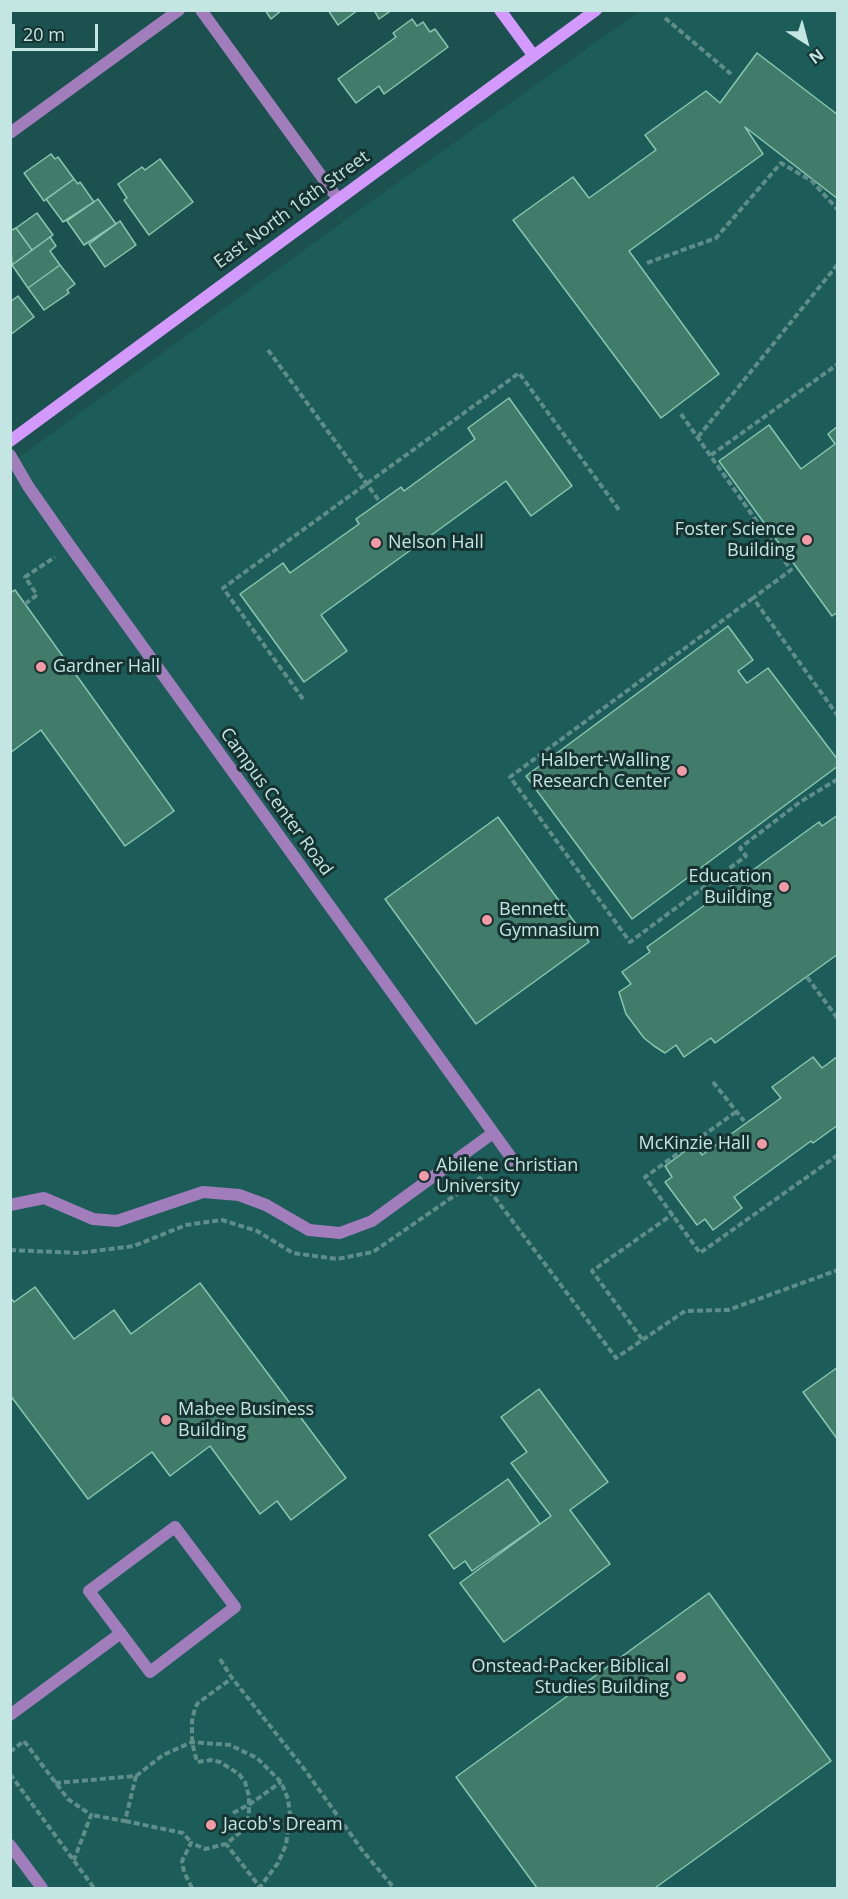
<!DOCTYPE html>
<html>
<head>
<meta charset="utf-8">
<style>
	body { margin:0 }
	#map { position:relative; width:848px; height:1899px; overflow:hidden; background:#1b514e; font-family:"Open Sans",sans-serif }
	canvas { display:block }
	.frame { position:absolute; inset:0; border:12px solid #c4e6e3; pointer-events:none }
	.north { position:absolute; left:776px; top:12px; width:60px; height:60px; -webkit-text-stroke:4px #163332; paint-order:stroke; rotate:144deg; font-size:16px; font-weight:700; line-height:24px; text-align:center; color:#c4e6e3 }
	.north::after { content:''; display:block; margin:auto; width:21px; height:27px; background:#c4e6e3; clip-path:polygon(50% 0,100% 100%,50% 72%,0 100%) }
	.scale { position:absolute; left:12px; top:24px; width:86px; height:27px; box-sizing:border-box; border:3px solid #c4e6e3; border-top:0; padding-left:8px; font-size:18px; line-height:21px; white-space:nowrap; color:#c4e6e3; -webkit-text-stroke:4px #163332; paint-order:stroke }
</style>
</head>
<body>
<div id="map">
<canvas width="848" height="1899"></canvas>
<div class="frame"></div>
<div class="north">N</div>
<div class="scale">20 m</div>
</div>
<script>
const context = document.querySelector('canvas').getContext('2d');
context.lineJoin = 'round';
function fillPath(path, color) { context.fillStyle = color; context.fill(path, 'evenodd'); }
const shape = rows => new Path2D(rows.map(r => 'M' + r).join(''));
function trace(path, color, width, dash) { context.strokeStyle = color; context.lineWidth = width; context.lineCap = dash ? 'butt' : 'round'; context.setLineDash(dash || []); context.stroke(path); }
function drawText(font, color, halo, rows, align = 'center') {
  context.font = font + ' "Open Sans",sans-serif'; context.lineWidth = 6; context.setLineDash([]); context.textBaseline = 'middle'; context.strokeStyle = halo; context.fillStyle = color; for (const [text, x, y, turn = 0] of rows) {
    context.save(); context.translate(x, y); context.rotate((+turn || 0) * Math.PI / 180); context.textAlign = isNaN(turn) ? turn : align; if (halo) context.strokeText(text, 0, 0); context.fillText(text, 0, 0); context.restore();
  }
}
fillPath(shape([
	[640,11,837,11,837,1888,11,1888,10,464,358,211]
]), '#1c5d5a');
const building = shape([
	[265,10,282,10,271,19,265,10],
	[328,10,358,10,338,25,328,10],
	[374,10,392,10,379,19,374,10],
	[412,19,417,26,423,22,430,32,435,29,448,47,384,94,379,86,356,103,338,79,396,37,393,33,412,19],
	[757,53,838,115,838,199,745,127,763,154,629,251,719,374,661,418,513,220,573,177,589,198,656,150,645,135,706,91,720,103,757,53],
	[51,154,55,159,58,157,74,179,44,201,24,173,51,154],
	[160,159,193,202,149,235,124,200,127,198,118,184,142,167,145,170,160,159],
	[74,179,78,184,80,182,94,202,63,222,46,199,74,179],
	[98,199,116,224,84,245,67,221,98,199],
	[37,213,53,235,32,250,16,228,37,213],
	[120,221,136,245,105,267,89,244,120,221],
	[16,228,32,250,12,265,10,231,16,228],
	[50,237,56,246,50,251,60,265,28,288,12,265,50,237],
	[60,265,75,284,67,290,69,293,44,310,28,288,60,265],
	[18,296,34,317,10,335,10,302,18,296],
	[509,398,572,486,531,516,506,481,321,615,347,651,304,682,240,594,283,563,290,573,359,524,356,519,401,487,404,491,475,439,468,428,509,398],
	[769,425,801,469,835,444,828,434,838,426,838,612,832,616,719,461,769,425],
	[15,590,174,811,125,846,41,730,10,753,10,593,15,590],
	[728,626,753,660,738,671,747,683,768,668,838,760,838,766,632,919,526,776,728,626],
	[838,815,838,954,715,1043,711,1038,684,1057,676,1045,665,1053,654,1046,644,1038,626,1014,619,992,631,984,622,972,650,952,647,947,819,822,822,826,838,815],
	[498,817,589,942,476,1024,385,899,498,817],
	[838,1056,838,1125,813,1143,811,1141,734,1197,742,1208,713,1230,705,1219,697,1225,665,1182,672,1177,665,1166,695,1144,702,1155,781,1098,772,1087,813,1057,822,1068,838,1056],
	[200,1283,346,1478,291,1520,277,1501,260,1514,210,1446,170,1476,152,1452,88,1499,10,1395,10,1297,14,1302,35,1287,74,1339,114,1310,131,1334,200,1283],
	[838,1367,838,1440,803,1392,838,1367],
	[539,1389,608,1482,570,1510,610,1564,504,1642,460,1583,551,1516,511,1463,527,1452,501,1417,539,1389],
	[508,1479,540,1524,472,1571,465,1561,454,1569,429,1535,508,1479],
	[709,1593,831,1761,655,1888,537,1888,456,1777,709,1593]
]);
fillPath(building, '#407c69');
trace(building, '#89c6b0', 1.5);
trace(shape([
	[665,18,731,74],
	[647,263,716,238,781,163,812,181,838,210],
	[268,350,380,502],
	[681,414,791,570,753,598,838,716],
	[698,437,838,264],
	[711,455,838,364],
	[753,598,510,777,630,942,746,856,740,848,800,802,838,779],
	[25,604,37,595,25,577,55,557],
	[303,699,223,588,519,373,619,510],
	[807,977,838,1019],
	[713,1082,744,1121],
	[736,1112,645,1177,700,1253,838,1155],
	[10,1250,79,1253,134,1246,186,1225,222,1220,257,1231,293,1253,337,1259,373,1252,480,1178,616,1358,685,1311,728,1310,838,1270],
	[642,1339,592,1271,673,1214],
	[220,1659,232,1678,305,1770,362,1850,394,1888],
	[10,1752,24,1741,68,1799,91,1815,74,1860],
	[10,1774,94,1888],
	[136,1776,163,1755,192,1742,230,1745,257,1758,281,1782,288,1799,290,1814,286,1845,278,1863,260,1887,226,1844],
	[55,1783,136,1776,125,1821,91,1815],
	[233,1813,250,1804,281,1782],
	[125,1821,183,1833,191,1842],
	[192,1888,184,1872,182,1861,191,1843,205,1849,226,1844,244,1829,249,1815,249,1796,245,1782,239,1774,220,1762,211,1760,197,1762,192,1742,192,1721,195,1708,198,1703,232,1678]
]), '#5f8d8a', 4, [6, 3]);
trace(shape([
	[201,10,338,199],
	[10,133,179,10],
	[10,1205,44,1198,93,1219,117,1221,203,1192,239,1195,266,1205,309,1230,340,1233,372,1221,493,1133],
	[175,1527,235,1607,150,1672,89,1591,175,1527],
	[10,1715,121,1633],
	[10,1845,42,1888]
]), '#a17dbc', 12);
trace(shape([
	[10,455,28,486,70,546,518,1167]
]), '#a17dbc', 12);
trace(shape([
	[500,10,533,55],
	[10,441,596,10]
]), '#d499fd', 12);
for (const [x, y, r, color] of [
	[807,540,6,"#f39aa7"],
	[376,543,6,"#f39aa7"],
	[41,667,6,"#f39aa7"],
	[682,771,6,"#f39aa7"],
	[784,887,6,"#f39aa7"],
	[487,920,6,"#f39aa7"],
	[762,1144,6,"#f39aa7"],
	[424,1176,6,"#f39aa7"],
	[166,1420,6,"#f39aa7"],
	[681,1677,6,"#f39aa7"],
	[211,1825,6,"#f39aa7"]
]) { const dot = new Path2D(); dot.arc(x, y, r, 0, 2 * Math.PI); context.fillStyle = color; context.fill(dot); trace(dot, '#163332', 2); }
drawText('18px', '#c4e6e3', '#163332', [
	["East North 16th Street",292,210,-36],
	["Campus Center Road",276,802,54]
]);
drawText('18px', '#c4e6e3', '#163332', [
	["Foster Science",795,530,"right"],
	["Building",795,551,"right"],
	["Nelson Hall",388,543],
	["Gardner Hall",53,667],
	["Halbert-Walling",670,761,"right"],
	["Research Center",670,782,"right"],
	["Education",772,877,"right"],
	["Building",772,898,"right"],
	["Bennett",499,910],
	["Gymnasium",499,931],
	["McKinzie Hall",750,1144,"right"],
	["Abilene Christian",436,1166],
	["University",436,1187],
	["Mabee Business",178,1410],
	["Building",178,1431],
	["Onstead-Packer Biblical",669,1667,"right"],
	["Studies Building",669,1688,"right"],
	["Jacob's Dream",223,1825]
], 'left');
</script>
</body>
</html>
